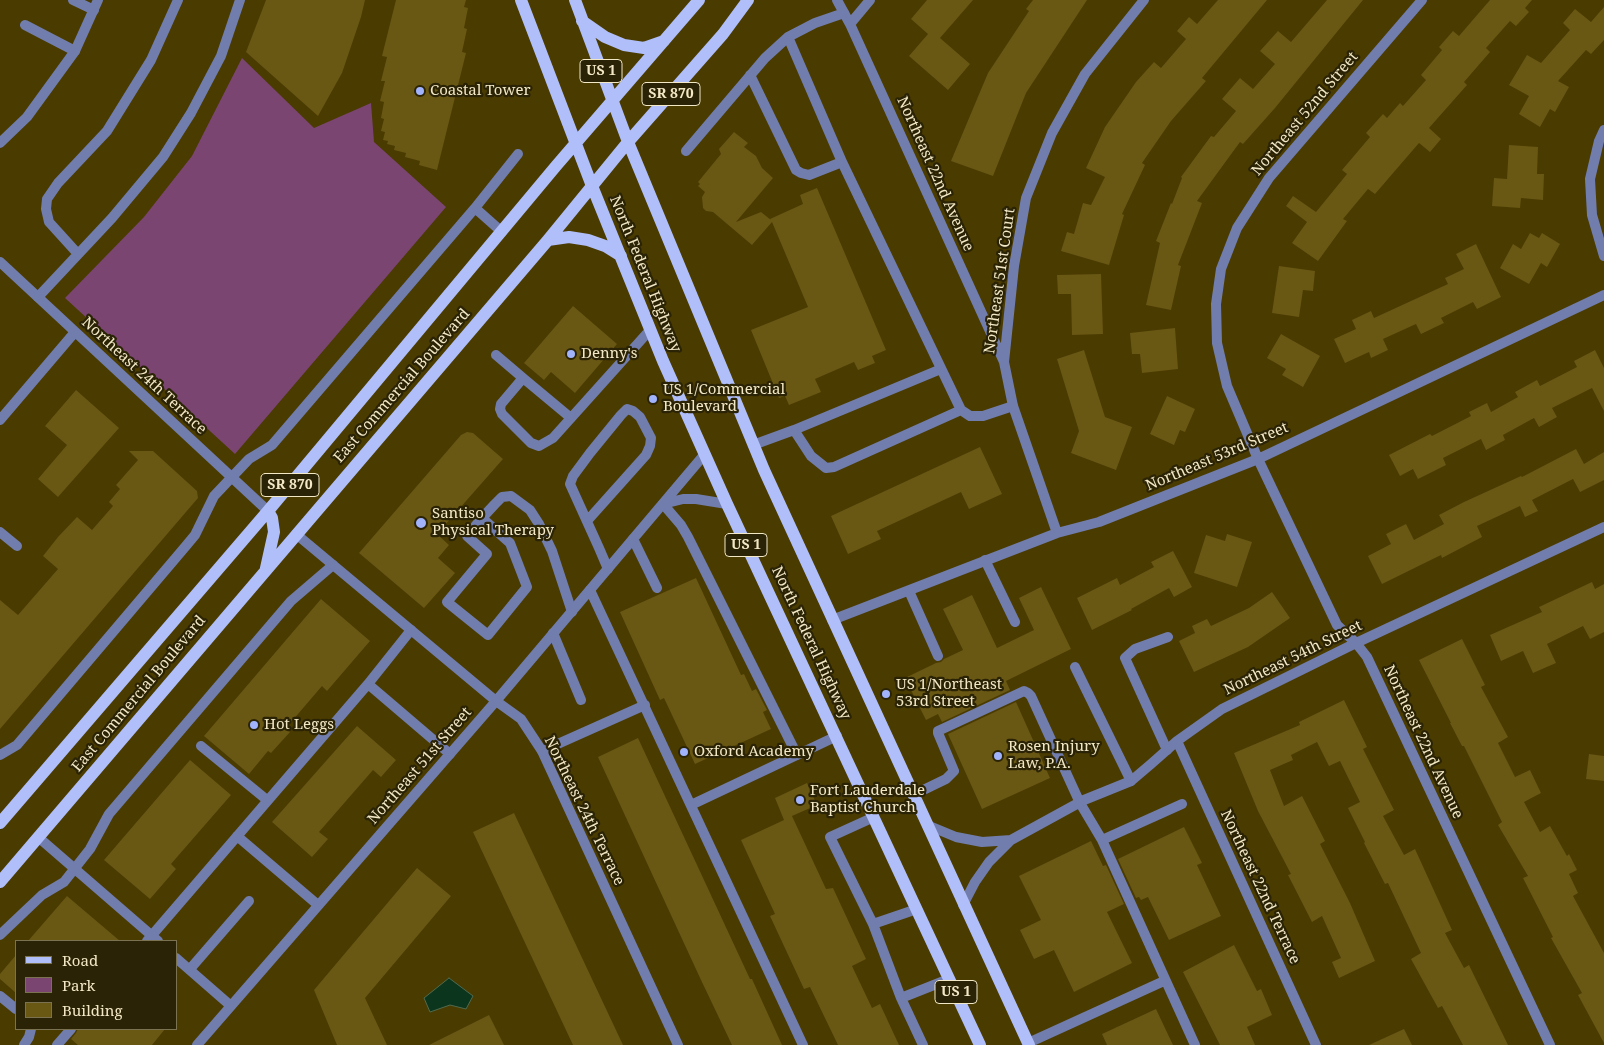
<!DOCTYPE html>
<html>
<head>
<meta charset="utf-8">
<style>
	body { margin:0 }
	#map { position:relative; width:1604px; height:1045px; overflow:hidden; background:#4a3b00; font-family:"Noto Serif",serif }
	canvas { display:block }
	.legend { position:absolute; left:15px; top:940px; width:162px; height:90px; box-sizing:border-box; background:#2b2305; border:1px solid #7b7252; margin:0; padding:6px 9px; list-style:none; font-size:15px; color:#f2e8c6 }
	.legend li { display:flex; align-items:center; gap:10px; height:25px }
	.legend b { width:25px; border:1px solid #7b7252 }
</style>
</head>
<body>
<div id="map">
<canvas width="1604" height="1045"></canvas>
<ul class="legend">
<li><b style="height:6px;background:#b0befa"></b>Road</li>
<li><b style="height:14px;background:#7a4571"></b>Park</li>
<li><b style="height:14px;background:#695714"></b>Building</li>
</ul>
</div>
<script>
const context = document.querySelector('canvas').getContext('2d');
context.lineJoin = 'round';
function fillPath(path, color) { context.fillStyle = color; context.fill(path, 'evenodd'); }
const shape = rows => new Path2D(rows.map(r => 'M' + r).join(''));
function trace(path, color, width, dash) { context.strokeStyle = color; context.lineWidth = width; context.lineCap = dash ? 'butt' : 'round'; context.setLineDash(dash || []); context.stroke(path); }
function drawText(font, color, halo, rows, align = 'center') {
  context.font = font + ' "Noto Serif",serif'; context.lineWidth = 4.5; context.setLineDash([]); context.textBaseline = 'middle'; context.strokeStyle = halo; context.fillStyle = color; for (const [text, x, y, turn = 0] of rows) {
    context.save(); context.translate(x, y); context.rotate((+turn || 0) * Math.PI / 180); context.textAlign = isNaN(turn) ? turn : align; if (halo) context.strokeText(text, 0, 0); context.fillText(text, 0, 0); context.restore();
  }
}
fillPath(shape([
	[242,58,314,128,371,103,374,142,446,207,235,454,65,298,144,217,192,156]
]), '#7a4571');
const water = shape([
	[449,978,473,996,466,1009,450,1005,430,1012,424,998,449,978]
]);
fillPath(water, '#0b351c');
trace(water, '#506b4f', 1);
fillPath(shape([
	[266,0,365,0,361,17,342,73,318,116,246,52],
	[396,0,466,0,464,7,468,8,464,28,467,29,462,52,466,53,437,170,419,165,420,161,405,157,406,153,394,150,395,146,387,144,388,141,383,140,385,132,381,131,384,119,381,118,384,102,380,101,385,81,381,81,387,57,382,56],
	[927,0,973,0,940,38,970,64,948,90,909,56,928,34,911,19],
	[1033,0,1087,0,1026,93,993,176,951,161,988,73,1029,11,1026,9],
	[1218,0,1267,0,1202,78,1206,81,1171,121,1142,163,1145,165,1122,214,1124,215,1109,265,1061,251,1067,232,1074,234,1083,203,1091,205,1105,177,1086,168,1105,127,1136,82,1154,62,1161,68,1186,39,1177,31,1189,17,1197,24],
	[1327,0,1363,0,1275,108,1243,144,1240,142,1197,201,1202,203,1178,265,1181,266,1171,310,1146,305,1160,243,1156,241,1171,203,1172,204,1182,178,1181,177,1211,136,1214,137,1236,111,1222,99,1240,78,1253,89,1275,64,1260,51,1278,31,1291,42],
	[1490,0,1532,0,1525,8,1529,12,1516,26,1510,21,1486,48,1490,52,1464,82,1467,85,1429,128,1441,139,1430,152,1419,143,1375,194,1368,189,1343,219,1347,221,1318,261,1292,243,1307,222,1286,206,1293,196,1316,212,1347,174,1342,170,1370,137,1366,133,1383,114,1387,118,1400,103,1403,106,1426,80,1421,75,1442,50,1439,47,1453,31,1459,36],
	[1604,7,1604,40,1591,54,1586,50,1558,81,1569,87,1555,112,1550,109,1540,127,1519,114,1529,96,1509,85,1527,55,1541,63,1570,30,1563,23,1575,9,1591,22],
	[734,132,748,143,744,147,756,156,762,168,773,178,736,222,761,212,771,220,770,219,803,204,800,195,817,188,886,350,872,356,875,363,858,370,854,362,815,379,821,392,789,405,785,396,779,398,751,330,808,307,772,222,752,245,713,212,706,211,703,208,702,197,705,192,698,186,700,184,698,182,721,154,719,149],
	[1509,145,1538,147,1537,174,1544,174,1543,200,1521,198,1520,208,1492,206,1494,178,1507,179],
	[1530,233,1539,238,1542,233,1560,244,1547,267,1541,263,1529,284,1500,268,1513,244,1521,249],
	[1476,244,1501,297,1477,309,1473,302,1441,318,1444,323,1421,334,1416,324,1383,339,1388,350,1371,358,1369,352,1345,363,1334,339,1356,329,1352,320,1371,311,1374,318,1448,284,1445,278,1464,269,1456,254],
	[1279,266,1315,271,1313,291,1303,290,1299,317,1272,313],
	[1101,274,1103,334,1072,335,1071,294,1058,294,1057,275],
	[573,306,617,344,575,393,551,372,544,380,524,363],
	[1175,328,1178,369,1142,373,1140,354,1132,354,1130,333],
	[1281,334,1320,356,1303,387,1282,375,1286,369,1267,358],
	[1084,350,1105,417,1132,427,1116,470,1071,453,1079,431,1057,359],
	[1595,350,1604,368,1604,411,1592,388,1552,408,1557,417,1539,427,1534,418,1503,435,1505,440,1486,450,1481,439,1443,458,1446,465,1418,479,1413,469,1400,476,1389,455,1430,434,1432,436,1471,416,1469,412,1487,403,1491,412,1518,397,1515,392,1537,380,1540,386,1577,367,1574,361],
	[76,390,119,428,58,497,38,479,67,445,45,426],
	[1167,396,1195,409,1185,432,1180,430,1174,445,1150,434],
	[467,432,473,433,503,459,437,534,449,545,438,558,455,573,424,608,359,553,461,435],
	[980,447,1002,494,969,509,961,492,877,531,881,539,848,554,831,516],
	[1576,449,1584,464,1604,452,1604,480,1580,492,1573,479,1532,500,1538,511,1525,517,1520,506,1477,526,1482,537,1442,558,1441,555,1382,584,1368,556,1391,544,1386,534,1406,524,1414,540,1444,524,1439,515,1464,502,1521,476,1522,477],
	[129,451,153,451,197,491,198,498,0,729,0,600,18,615,58,569,43,556,58,537,77,517,92,530,113,506,109,502,120,489,116,485,138,460],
	[1227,534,1252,542,1237,587,1194,573,1206,535,1225,541],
	[1173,551,1192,587,1174,597,1169,588,1131,609,1132,610,1092,630,1077,598,1117,578,1120,585,1154,567,1151,562],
	[696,578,741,675,744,674,752,691,756,689,767,710,763,712,771,729,695,764,664,698,660,700,620,612],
	[1592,582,1595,589,1604,584,1604,632,1590,639,1583,626,1547,644,1556,663,1533,673,1523,651,1501,661,1490,635,1542,612,1539,607],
	[1041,587,1071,649,1006,681,1010,690,942,722,938,714,926,720,905,678,936,663,941,662,944,659,963,650,943,609,972,595,997,648,1034,630,1019,598],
	[1272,592,1290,618,1248,647,1194,672,1179,641,1195,633,1192,626,1207,619,1211,626,1249,608],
	[321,599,370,641,327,691,322,686,286,728,290,732,271,753,268,751,249,774,204,736],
	[1462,639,1485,685,1481,687,1508,737,1498,743,1515,777,1530,770,1541,793,1524,802,1540,832,1550,826,1567,856,1569,854,1577,870,1569,874,1578,893,1573,896,1604,953,1604,1043,1578,995,1582,993,1551,938,1553,937,1523,878,1528,876,1498,825,1502,822,1464,746,1462,746,1450,723,1451,723,1419,660],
	[1344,700,1367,747,1363,749,1394,810,1383,816,1404,855,1415,849,1452,930,1445,933,1464,968,1469,965,1508,1045,1463,1045,1442,1006,1438,1008,1411,959,1421,953,1388,883,1385,884,1364,843,1365,842,1348,808,1360,802,1340,761,1329,766,1317,742,1291,755,1293,760,1270,770,1284,806,1302,796,1325,841,1320,844,1350,903,1375,961,1339,978,1332,962,1341,958,1322,916,1312,922,1288,875,1291,874,1258,811,1234,753,1300,725,1299,722],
	[1016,702,1050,778,982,809,948,734],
	[357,726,396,760,381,777,373,770,319,832,328,839,312,857,272,822],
	[638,738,750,979,752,979,782,1045,732,1045,701,980,598,757],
	[1589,754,1604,756,1604,781,1586,779],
	[190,760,231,795,171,864,176,869,150,899,104,860],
	[807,783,817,805,792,816,826,889,833,888,866,959,852,966,872,1008,880,1004,899,1045,838,1045,810,987,804,989,770,916,775,914,741,840,784,820,775,798],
	[514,813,623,1045,573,1045,473,832],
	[1184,827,1202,863,1197,865,1221,916,1169,940,1148,897,1141,900,1139,897,1136,898,1118,859],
	[1091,841,1103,866,1106,865,1124,904,1107,912,1132,963,1074,992,1054,950,1034,959,1020,930,1041,920,1019,876],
	[417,868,451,896,365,998,387,1045,337,1045,314,990],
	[67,896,120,941,28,941],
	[1234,945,1257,991,1261,989,1272,1015,1247,1027,1255,1045,1220,1045,1183,972],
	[16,955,16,993,0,979,0,974],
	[1156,1009,1173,1045,1107,1045,1102,1034],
	[489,1015,504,1045,429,1045],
	[78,1029,165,1029,152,1045,78,1045,71,1039,76,1033],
	[1404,1029,1412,1045,1369,1045]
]), '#695714');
trace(shape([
	[73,0,94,10],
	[25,25,75,51],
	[750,75,796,170,801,173,809,175,842,162,788,37],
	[686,151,765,58,788,37,815,23,844,13],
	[842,162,961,410,970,416,983,416,1013,406],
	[502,232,475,208,518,154],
	[78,254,49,222,46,209,47,199,58,183,107,131,151,60,178,0],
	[38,297,112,218,163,157,191,113,221,56,240,0],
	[496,355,523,378,501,404,500,409,502,414,531,443,539,446,553,438,650,330],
	[941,369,794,430,811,456,826,468,834,467,961,410],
	[523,378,571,418],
	[753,445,794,430],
	[663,504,681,525,688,537,797,755],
	[482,518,510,543,527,587,488,635,447,602,487,554,467,536,482,518,495,504,502,497,511,496,530,510,539,524,552,551,572,612],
	[587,521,646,455,650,446,651,438,640,417,633,411,627,409,621,415,590,453,573,476,570,484,599,548,608,569],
	[0,532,17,546],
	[633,539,657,588],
	[985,560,1015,622],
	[590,590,803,1045],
	[909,591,938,656],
	[553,633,581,700],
	[1075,667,1131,781],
	[368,684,450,754],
	[201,746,267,800],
	[1167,750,1125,658,1135,649,1168,637],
	[542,751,645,705],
	[0,755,17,745,185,547,195,535,214,496,249,459,272,445,475,208],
	[913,795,946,779,954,771,938,733,938,731,1024,691,1028,693,1031,696,1080,803,1102,840,1195,1045],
	[691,805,837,736],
	[874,817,830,837,873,924,901,998],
	[237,836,318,905],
	[1102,840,1182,804],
	[873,924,917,909],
	[0,935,42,895,64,882,90,849,109,814,291,601,333,565],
	[147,941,368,684,411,630],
	[190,969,249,901],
	[0,996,16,1009],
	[1028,1043,1164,981],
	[24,1045,29,1037,31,1029],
	[57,1045,71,1029],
	[923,1045,901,998,949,979]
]), '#717dad', 10);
trace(shape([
	[837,0,850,24,1004,362],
	[1422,0,1269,178,1237,228,1221,269,1216,304,1217,343,1227,386,1258,459,1337,625,1356,643,1367,657,1550,1045],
	[850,24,870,0],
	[1604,130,1599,141,1590,179,1592,215,1604,256],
	[0,143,27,117,75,51,98,0],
	[0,262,268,511],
	[0,420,75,332],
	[663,504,683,499,696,499,727,504],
	[1057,533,1013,406,1004,362,1014,266,1026,198,1052,133,1085,74,1144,0],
	[296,534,496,701,521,719,542,751,678,1045],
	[832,620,1057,533,1099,522,1258,459,1604,295],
	[1177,741,1316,1045],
	[927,825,956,837,982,842,1011,840],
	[38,837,158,941],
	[963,905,975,882,989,862,1011,840,1084,800,1131,781,1151,764,1177,741,1222,709,1356,643,1604,527],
	[176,958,231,1006],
	[197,1045,496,701,704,455]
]), '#717dad', 10);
trace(shape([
	[521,0,592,186,663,361,727,504,980,1045],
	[575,0,628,142,764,470,1029,1045],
	[582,21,605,37,624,45,644,48,664,41],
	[548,240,569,237,588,240,605,246,621,256],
	[266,568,274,532,272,518,268,511],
	[0,823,268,511,556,166,699,0],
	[0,882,548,240,628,142,723,34,748,0]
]), '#b0befa', 12);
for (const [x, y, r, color] of [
	[420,91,5,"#a1b3fd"],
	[571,354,5,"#a1b3fd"],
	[653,399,5,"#a1b3fd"],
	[421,523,6,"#a1b3fd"],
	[886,694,5,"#a1b3fd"],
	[254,725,5,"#a1b3fd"],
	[684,752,5,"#a1b3fd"],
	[998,756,5,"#a1b3fd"],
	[800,800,5,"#a1b3fd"]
]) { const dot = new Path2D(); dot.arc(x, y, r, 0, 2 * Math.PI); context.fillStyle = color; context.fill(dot); trace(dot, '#2b2305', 2); }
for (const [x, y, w] of [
	[601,71,42],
	[671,94,58],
	[290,485,58],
	[746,545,42],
	[956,992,42]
]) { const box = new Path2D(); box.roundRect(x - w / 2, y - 11.5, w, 23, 4); context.fillStyle = '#2b2305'; context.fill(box); trace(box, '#f2e8c6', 1); }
drawText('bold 14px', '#f2e8c6', null, [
	["US 1",601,71],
	["SR 870",671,94],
	["SR 870",290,485],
	["US 1",746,545],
	["US 1",956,992]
]);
drawText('15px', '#f2e8c6', '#2b2305', [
	["Coastal Tower",430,91],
	["Denny's",581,354],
	["US 1/Commercial",663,390],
	["Boulevard",663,407],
	["Santiso",432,514],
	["Physical Therapy",432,531],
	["US 1/Northeast",896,685],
	["53rd Street",896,702],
	["Hot Leggs",264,725],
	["Rosen Injury",1008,747],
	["Law, P.A.",1008,764],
	["Oxford Academy",694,752],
	["Fort Lauderdale",810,791],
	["Baptist Church",810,808]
], 'left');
drawText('15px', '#f2e8c6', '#2b2305', [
	["Northeast 52nd Street",1305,114,-50],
	["Northeast 22nd Avenue",935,174,66],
	["North Federal Highway",645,274,68],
	["Northeast 51st Court",1000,281,-82],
	["Northeast 24th Terrace",144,376,43],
	["East Commercial Boulevard",402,386,-49],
	["Northeast 53rd Street",1217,457,-23],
	["North Federal Highway",811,643,65],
	["Northeast 54th Street",1293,658,-26],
	["East Commercial Boulevard",139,694,-50],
	["Northeast 22nd Avenue",1423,742,65],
	["Northeast 51st Street",420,766,-49],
	["Northeast 24th Terrace",584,811,64],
	["Northeast 22nd Terrace",1260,887,65]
]);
</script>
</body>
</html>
